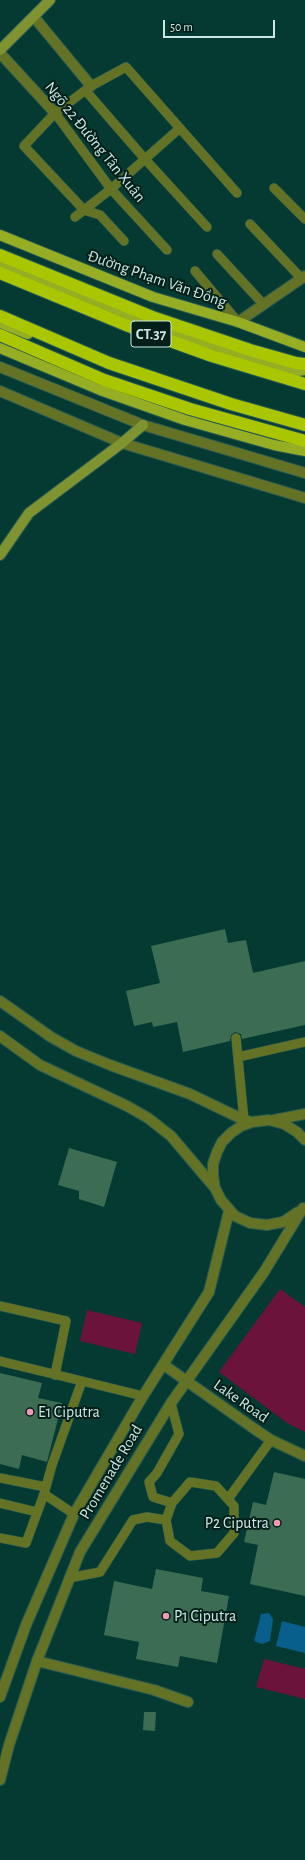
<!DOCTYPE html>
<html>
<head>
<meta charset="utf-8">
<style>
	body { margin:0 }
	#map { position:relative; width:305px; height:1860px; overflow:hidden; background:#053a32; font-family:"Alegreya Sans",sans-serif }
	canvas { display:block }
	.scale { position:absolute; left:163px; top:20px; width:112px; height:18px; box-sizing:border-box; border:2px solid #cae9e2; border-top:0; padding-left:5px; font-size:12px; line-height:14px; white-space:nowrap; color:#cae9e2; -webkit-text-stroke:3px #041e19; paint-order:stroke }
</style>
</head>
<body>
<div id="map">
<canvas width="305" height="1860"></canvas>
<div class="scale">50 m</div>
</div>
<script>
const context = document.querySelector('canvas').getContext('2d');
context.lineJoin = 'round';
function fillPath(path, color) { context.fillStyle = color; context.fill(path, 'evenodd'); }
const shape = rows => new Path2D(rows.map(r => 'M' + r).join(''));
function trace(path, color, width, dash) { context.strokeStyle = color; context.lineWidth = width; context.lineCap = dash ? 'butt' : 'round'; context.setLineDash(dash || []); context.stroke(path); }
function drawText(font, color, halo, rows, align = 'center') {
  context.font = font + ' "Alegreya Sans",sans-serif'; context.lineWidth = 4; context.setLineDash([]); context.textBaseline = 'middle'; context.strokeStyle = halo; context.fillStyle = color; for (const [text, x, y, turn = 0] of rows) {
    context.save(); context.translate(x, y); context.rotate((+turn || 0) * Math.PI / 180); context.textAlign = isNaN(turn) ? turn : align; if (halo) context.strokeText(text, 0, 0); context.fillText(text, 0, 0); context.restore();
  }
}
fillPath(shape([
	[280,1289,305,1307,305,1432,287,1423,219,1372],
	[87,1310,142,1323,135,1354,80,1341],
	[264,1659,305,1669,305,1699,256,1687]
]), '#6c133a');
fillPath(shape([
	[269,1613,273,1619,270,1641,262,1644,254,1641,261,1614],
	[282,1621,305,1627,305,1653,276,1646]
]), '#095f8b');
fillPath(shape([
	[225,929,228,943,246,940,253,973,305,961,305,1025,242,1039,241,1034,235,1032,231,1035,230,1041,183,1052,177,1022,153,1027,152,1022,134,1026,126,991,160,983,151,946],
	[69,1148,117,1162,104,1207,79,1199,79,1191,58,1185],
	[0,1373,42,1383,38,1398,62,1403,47,1462,22,1455,19,1469,0,1464],
	[274,1472,305,1479,305,1596,250,1584,258,1545,244,1542,253,1502,266,1505],
	[156,1569,203,1578,201,1591,229,1596,217,1663,180,1656,178,1667,136,1659,139,1642,104,1635,114,1581,152,1589],
	[144,1712,156,1712,155,1731,143,1730]
]), '#3c6d53');
const service = shape([
	[86,91,144,158,207,227],
	[55,113,111,189,167,250],
	[274,188,305,219],
	[75,217,111,189,180,128],
	[250,224,302,279],
	[124,241,100,215,84,210,24,146,55,113,91,86,126,67,237,193],
	[217,254,264,305],
	[195,271,238,322],
	[236,1038,244,1120],
	[238,1057,305,1042],
	[0,1306,66,1321,55,1375],
	[0,1361,82,1381],
	[171,1403,179,1434,157,1473,149,1482,153,1497,172,1503],
	[0,1478,46,1487],
	[190,1482,216,1486,234,1506,234,1533,217,1553,190,1556,170,1541,166,1520,172,1503,190,1482],
	[228,1499,271,1440],
	[0,1503,37,1512],
	[74,1514,44,1494,52,1465,82,1381,143,1396],
	[0,1538,26,1543,44,1494],
	[69,1578,100,1572,133,1520,147,1517,166,1520]
]);
const pedestrian = shape([
	[256,1430,271,1440,305,1456]
]);
const minor = shape([
	[34,17,91,86],
	[0,53,55,113],
	[238,322,305,276],
	[164,1365,256,1430],
	[37,1661,154,1690,188,1702]
]);
const tertiary = shape([
	[0,367,143,425,305,473],
	[0,391,122,443,305,498],
	[0,1001,51,1037,76,1051,110,1065,190,1094,244,1120,252,1122],
	[0,1036,40,1065,127,1106,148,1118,171,1136,215,1188],
	[274,1120,305,1114],
	[298,1212,283,1222,267,1225,250,1223,235,1216,221,1200,215,1188,213,1176,213,1164,217,1152,222,1142,231,1133,241,1126,252,1122,269,1120,284,1124,297,1132,305,1140],
	[0,1697,26,1625,74,1514,143,1396,209,1292,229,1211],
	[0,1780,9,1745,37,1661,80,1552,171,1403,264,1272,303,1208]
]);
const secondary = shape([
	[0,50,50,0],
	[0,555,29,513,122,443,143,425]
]);
const primary = shape([
	[0,235,153,297,238,322,305,347],
	[0,262,160,327,273,365,298,371,305,370],
	[0,323,28,334],
	[0,348,100,390,185,420,274,445,305,451]
]);
const motorway = shape([
	[0,255,155,318,250,350,296,363,305,364],
	[0,273,126,325,212,356,305,384],
	[0,316,109,363,231,404,305,425],
	[0,335,104,380,190,409,305,441]
]);
trace(service, '#285a52', 10);
trace(pedestrian, '#285a52', 12);
trace(minor, '#285a52', 12);
trace(tertiary, '#285a52', 12);
trace(secondary, '#285a52', 12);
trace(primary, '#285a52', 12);
trace(motorway, '#285a52', 14);
trace(service, '#637224', 9);
trace(pedestrian, '#637224', 10);
trace(minor, '#637224', 10);
trace(tertiary, '#637224', 10);
trace(secondary, '#809331', 10);
trace(primary, '#96ae24', 10);
trace(motorway, '#aac601', 12);
for (const [x, y, r, color] of [
	[30,1412,4,"#f09ab5"],
	[277,1523,4,"#f09ab5"],
	[166,1616,4,"#f09ab5"]
]) { const dot = new Path2D(); dot.arc(x, y, r, 0, 2 * Math.PI); context.fillStyle = color; context.fill(dot); trace(dot, '#041e19', 1.5); }
for (const [x, y, w] of [
	[151,334,40]
]) { const box = new Path2D(); box.roundRect(x - w / 2, y - 13, w, 26, 3); context.fillStyle = '#041e19'; context.fill(box); trace(box, '#cae9e2', 1); }
drawText('bold 15px', '#cae9e2', null, [
	["CT.37",151,334]
]);
drawText('16px', '#cae9e2', '#041e19', [
	["Ngõ 22 Đường Tân Xuân",95,142,51],
	["Đường Phạm Văn Đồng",157,279,19],
	["Lake Road",241,1401,35],
	["Promenade Road",111,1472,-59]
]);
drawText('16px', '#cae9e2', '#041e19', [
	["E1 Ciputra",38,1412],
	["P2 Ciputra",269,1523,"right"],
	["P1 Ciputra",174,1616]
], 'left');
</script>
</body>
</html>
